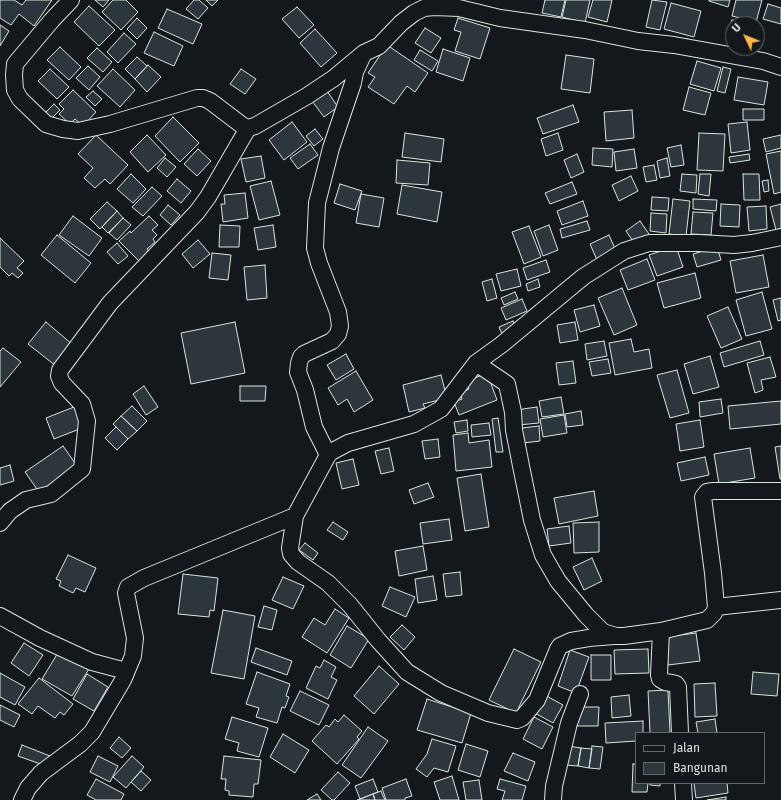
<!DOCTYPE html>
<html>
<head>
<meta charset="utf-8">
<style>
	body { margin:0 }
	#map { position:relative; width:781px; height:800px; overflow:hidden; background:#14181c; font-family:"Fira Sans",sans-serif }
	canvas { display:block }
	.legend { position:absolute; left:635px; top:732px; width:130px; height:52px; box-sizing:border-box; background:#14181c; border:1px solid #626a69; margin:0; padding:5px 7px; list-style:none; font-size:12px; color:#d8e6dc }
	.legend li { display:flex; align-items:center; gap:8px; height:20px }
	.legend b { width:20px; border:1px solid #626a69 }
	.north { position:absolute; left:725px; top:16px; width:40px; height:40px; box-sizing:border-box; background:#14181c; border:1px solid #626a69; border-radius:50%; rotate:313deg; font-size:11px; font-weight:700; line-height:16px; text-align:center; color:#d8e6dc }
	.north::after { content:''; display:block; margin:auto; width:14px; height:18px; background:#ffb74d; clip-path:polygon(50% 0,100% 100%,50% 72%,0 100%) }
</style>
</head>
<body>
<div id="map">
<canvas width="781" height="800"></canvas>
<ul class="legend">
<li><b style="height:5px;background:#14181c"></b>Jalan</li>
<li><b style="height:11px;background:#2c363c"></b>Bangunan</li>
</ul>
<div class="north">U</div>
</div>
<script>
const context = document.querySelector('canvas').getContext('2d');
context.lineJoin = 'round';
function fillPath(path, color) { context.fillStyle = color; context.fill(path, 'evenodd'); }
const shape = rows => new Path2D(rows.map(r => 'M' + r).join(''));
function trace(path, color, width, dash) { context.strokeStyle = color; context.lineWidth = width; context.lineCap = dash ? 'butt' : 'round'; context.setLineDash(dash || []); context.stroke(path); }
const building = shape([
	[0,0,14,0,22,5,26,0,52,0,34,26,19,14,11,25,0,18,0,0],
	[95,0,109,0,103,7,95,0],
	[113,0,126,0,138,12,121,30,102,12,113,0],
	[194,0,199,0,208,8,198,19,186,9,194,0],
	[206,0,218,0,212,6,206,0],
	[545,0,565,0,561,17,542,13,545,0],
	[566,0,590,0,585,23,562,17,566,0],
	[593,0,612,0,607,22,588,17,593,0],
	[652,0,667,2,660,30,646,27,652,0],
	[709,0,730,0,728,7,709,1,709,0],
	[736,0,762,0,756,22,732,16,736,0],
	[671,3,701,11,694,37,664,29,671,3],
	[768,4,781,8,781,24,763,19,768,4],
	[89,6,115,30,99,46,74,22,89,6],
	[297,7,314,25,299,38,282,19,297,7],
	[167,9,202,24,193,44,158,28,167,9],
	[137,18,147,28,137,39,127,29,137,18],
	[458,18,490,28,480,59,455,51,461,32,454,30,458,18],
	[732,20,747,24,733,24,733,34,728,33,732,20],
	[0,25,9,31,0,46,0,25],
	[425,28,441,38,431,53,415,43,425,28],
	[315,29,337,53,321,67,300,43,315,29],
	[154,32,183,46,174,66,144,53,154,32],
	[124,33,136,44,118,63,107,52,124,33],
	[387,45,428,73,415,92,407,86,394,104,368,87,375,77,368,73,387,45],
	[60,47,81,67,69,80,47,60,60,47],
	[97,48,112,62,103,72,87,58,97,48],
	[443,49,470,58,463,81,436,72,443,49],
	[420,50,438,61,432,71,414,60,420,50],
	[566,55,594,59,590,93,561,89,566,55],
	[137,57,147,66,135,79,125,69,137,57],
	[697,61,721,68,714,91,690,84,697,61],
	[148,65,161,77,147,92,135,79,148,65],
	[88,66,100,77,89,90,76,78,88,66],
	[723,67,731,69,725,93,717,91,723,67],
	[50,69,69,87,57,99,38,81,50,69],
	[113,69,135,90,120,107,97,86,113,69],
	[241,69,256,79,245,94,230,84,241,69],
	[738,77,768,82,764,105,734,100,738,77],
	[689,87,711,93,705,115,683,110,689,87],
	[73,90,96,112,83,126,75,119,70,124,59,114,64,109,59,104,73,90],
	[93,91,102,99,95,106,86,97,93,91],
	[327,91,338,107,324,117,312,101,327,91],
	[54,104,60,110,50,120,44,114,54,104],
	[573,105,579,122,543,134,537,118,573,105],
	[743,109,764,109,764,120,743,120,743,109],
	[632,110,634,138,606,141,604,112,632,110],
	[173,117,199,143,180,162,155,136,173,117],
	[292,122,307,142,284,160,269,140,292,122],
	[747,122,750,150,731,153,728,124,747,122],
	[315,129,323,139,314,146,306,136,315,129],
	[405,133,444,139,441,162,402,157,405,133],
	[558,133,563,150,546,156,541,139,558,133],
	[699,133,725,134,723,171,697,170,699,133],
	[96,135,128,165,110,184,105,179,95,188,84,178,93,168,78,154,96,135],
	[147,135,166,155,148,172,130,152,147,135],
	[781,135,781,148,766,152,763,139,781,135],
	[310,144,318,155,298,169,290,158,310,144],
	[681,145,684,165,671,167,667,148,681,145],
	[593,148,613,149,612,167,592,165,593,148],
	[198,149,211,161,197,176,184,164,198,149],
	[634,149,637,168,616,171,614,152,634,149],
	[781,151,781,192,774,194,766,154,781,151],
	[577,154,584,172,571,178,564,160,577,154],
	[749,154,750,160,730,163,729,157,749,154],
	[261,156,265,178,246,182,241,159,261,156],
	[165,158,176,167,167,177,157,168,165,158],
	[667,158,670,176,660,178,657,161,667,158],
	[397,160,430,163,428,185,396,183,397,160],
	[654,165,657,180,646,182,643,167,654,165],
	[131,174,146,189,133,203,117,189,131,174],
	[682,174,697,175,696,193,680,191,682,174],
	[700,174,711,174,709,196,698,194,700,174],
	[743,174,759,174,760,200,744,200,743,174],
	[631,176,638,191,619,201,612,185,631,176],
	[177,179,191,191,181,203,167,191,177,179],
	[768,180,769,191,764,192,762,181,768,180],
	[271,181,280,215,259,220,250,186,271,181],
	[572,182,577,194,550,204,545,193,572,182],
	[340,184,362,191,355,210,334,203,340,184],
	[402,185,442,192,437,222,397,214,402,185],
	[152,187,162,196,143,216,132,207,152,187],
	[245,193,248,218,223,222,221,204,225,204,224,195,245,193],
	[361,194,384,198,379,227,356,223,361,194],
	[652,197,669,198,668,211,651,210,652,197],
	[673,199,690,201,686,236,669,234,673,199],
	[693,199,717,200,716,211,693,209,693,199],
	[583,201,588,216,562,225,557,211,583,201],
	[107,202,117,211,100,229,90,219,107,202],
	[721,204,740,205,739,227,720,226,721,204],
	[781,204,781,228,776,230,770,207,781,204],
	[168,205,180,215,171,225,160,215,168,205],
	[766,206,767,229,749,231,747,207,766,206],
	[117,211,123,218,108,233,102,227,117,211],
	[693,212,713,213,711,235,691,234,693,212],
	[651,213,667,214,666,233,650,231,651,213],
	[73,216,102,238,89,256,59,235,73,216],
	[149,216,158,225,152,230,157,235,153,239,155,242,147,249,149,252,139,261,119,241,130,231,131,233,149,216],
	[123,218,131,225,117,240,109,233,123,218],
	[587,221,590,230,562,238,560,229,587,221],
	[640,221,649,234,635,244,626,231,640,221],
	[220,225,240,226,239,247,219,247,220,225],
	[273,225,276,247,258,250,254,228,273,225],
	[549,225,558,250,543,256,534,231,549,225],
	[529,226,541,257,524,264,512,232,529,226],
	[57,235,91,263,75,283,41,255,57,235],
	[609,235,616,251,597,260,590,244,609,235],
	[0,238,24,261,17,268,23,273,18,278,12,273,9,276,0,267,0,238],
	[198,240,210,254,193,268,182,254,198,240],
	[117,243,128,256,118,264,107,252,117,243],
	[676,246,683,267,657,276,649,255,676,246],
	[717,247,721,260,697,267,693,254,717,247],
	[212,253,231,255,228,280,209,278,212,253],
	[763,255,769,287,736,293,730,261,763,255],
	[647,259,655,280,628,290,620,270,647,259],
	[546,260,550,272,527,280,523,268,546,260],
	[265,265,267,298,247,300,244,267,265,265],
	[517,269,521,286,501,291,496,274,517,269],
	[695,273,701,298,664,308,657,283,695,273],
	[492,279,497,298,487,301,482,282,492,279],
	[538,279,540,287,528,291,526,284,538,279],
	[622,288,637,325,614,335,598,298,622,288],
	[515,292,518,299,504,305,501,298,515,292],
	[762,292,772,329,746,336,736,300,762,292],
	[781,298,781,320,778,321,773,300,781,298],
	[522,299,527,311,506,320,501,308,522,299],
	[594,305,600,326,580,332,574,310,594,305],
	[728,307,742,339,721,348,707,316,728,307],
	[513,321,517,330,503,336,499,327,513,321],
	[46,322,73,345,56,366,28,344,46,322],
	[235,322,245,373,191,384,181,333,235,322],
	[575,322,578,340,560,343,557,325,575,322],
	[631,339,634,352,649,349,652,368,615,375,609,343,631,339],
	[604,341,607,356,587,360,585,344,604,341],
	[760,341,764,355,724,367,720,353,760,341],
	[3,348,21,362,0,387,0,351,3,348],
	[346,354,354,369,336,380,327,365,346,354],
	[710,356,719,387,693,394,684,364,710,356],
	[770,357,776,377,761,380,763,390,755,393,747,363,770,357],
	[608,359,611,373,592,376,589,362,608,359],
	[573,361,576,383,559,385,556,363,573,361],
	[677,370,689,413,670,418,657,375,677,370],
	[356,371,373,400,354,412,347,399,338,405,328,388,356,371],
	[487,373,497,400,459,415,454,402,462,399,460,393,469,389,465,382,487,373],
	[441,375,447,398,423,404,425,408,409,412,403,385,441,375],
	[144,386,158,407,146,415,133,394,144,386],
	[240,386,266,386,265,401,240,401,240,386],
	[561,397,564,414,542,417,539,401,561,397],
	[721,399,723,413,700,417,699,402,721,399],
	[781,401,781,424,730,429,728,406,781,401],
	[132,406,147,421,137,431,121,416,132,406],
	[74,407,82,428,54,439,46,418,74,407],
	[537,407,539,423,518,425,516,410,537,407],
	[581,411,583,425,567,427,565,414,581,411],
	[564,415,567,433,543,437,540,419,564,415],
	[121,416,137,431,128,439,113,424,121,416],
	[498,418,503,452,496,452,492,419,498,418],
	[467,420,468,431,456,433,454,422,467,420],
	[700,420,704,447,680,451,676,424,700,420],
	[489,423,491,435,472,437,471,425,489,423],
	[539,426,540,441,523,443,522,428,539,426],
	[116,427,128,439,117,450,105,438,116,427],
	[468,433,469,443,489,440,492,467,456,471,453,435,468,433],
	[438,439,440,457,425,459,422,441,438,439],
	[63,446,77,466,39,492,25,472,63,446],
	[781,446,781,479,780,479,775,447,781,446],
	[389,448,394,471,381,474,375,451,389,448],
	[750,448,755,478,719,484,714,454,750,448],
	[705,457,709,475,681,481,677,463,705,457],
	[353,459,359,485,342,489,336,463,353,459],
	[10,465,14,481,0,485,0,468,10,465],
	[481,474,489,527,465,531,457,478,481,474],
	[428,483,434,497,414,504,409,490,428,483],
	[594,491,598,516,559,524,554,498,594,491],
	[449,519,452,540,423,544,420,523,449,519],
	[333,522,348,532,343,540,327,530,333,522],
	[599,522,599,552,574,553,573,523,599,522],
	[569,526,571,543,549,546,547,529,569,526],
	[305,543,318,553,313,560,299,550,305,543],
	[423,546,427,570,399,576,395,551,423,546],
	[68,555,96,568,85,592,76,588,73,593,59,586,61,581,56,579,68,555],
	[592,558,602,581,584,590,573,567,592,558],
	[460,572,462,595,446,597,443,574,460,572],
	[183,574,218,578,214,611,210,610,209,617,178,614,183,574],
	[433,576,437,600,418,603,415,579,433,576],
	[283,577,304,586,293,609,272,600,283,577],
	[390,587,415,597,406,617,382,606,390,587],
	[264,606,277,610,272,630,258,627,264,606],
	[335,609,349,618,327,653,302,637,314,618,325,625,335,609],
	[223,610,255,616,244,679,211,673,223,610],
	[402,625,415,637,404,650,390,637,402,625],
	[347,626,369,639,351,668,330,655,347,626],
	[696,633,700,661,668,665,665,637,696,633],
	[24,643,43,655,29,676,11,663,24,643],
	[256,648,292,661,287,675,251,662,256,648],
	[514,649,541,662,516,713,489,700,514,649],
	[648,649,649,673,615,674,614,650,648,649],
	[570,650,589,657,576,693,558,686,570,650],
	[59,651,89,669,72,696,42,679,59,651],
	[591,655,611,655,611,680,591,680,591,655],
	[324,660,336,667,331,677,337,680,328,699,306,688,316,666,320,668,324,660],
	[379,666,399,684,374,714,354,696,379,666],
	[257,672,290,684,286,696,289,697,285,708,282,707,277,723,256,717,259,708,246,704,257,672],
	[753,672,779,674,777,696,751,694,753,672],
	[0,673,25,687,15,705,0,697,0,673],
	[87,674,108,687,94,711,73,699,87,674],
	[39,678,73,704,64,715,60,712,55,718,38,706,32,714,18,704,39,678],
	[715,683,717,716,695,717,694,684,715,683],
	[668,690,670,733,650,733,648,691,668,690],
	[300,691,329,705,319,725,290,711,300,691],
	[543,694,563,705,553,723,533,712,543,694],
	[629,695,631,716,612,718,611,697,629,695],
	[427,699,471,713,462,743,417,730,427,699],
	[0,705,20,715,14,727,0,720,0,705],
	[578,707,599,707,598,726,577,726,578,707],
	[344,715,362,731,357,737,359,739,337,764,312,741,326,725,329,727,335,719,338,722,344,715],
	[232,717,268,728,259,757,237,751,239,743,225,739,232,717],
	[534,717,553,727,542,749,523,739,534,717],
	[715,719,717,733,698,733,696,722,715,719],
	[643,721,643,733,636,733,636,741,606,743,605,723,643,721],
	[368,727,388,741,361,778,342,765,368,727],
	[283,734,309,750,295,773,270,757,283,734],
	[119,737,131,748,122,758,110,748,119,737],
	[432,739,456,746,448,772,434,768,427,777,416,769,427,754,432,739],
	[466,744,488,751,480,777,458,770,466,744],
	[22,745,50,756,46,766,18,756,22,745],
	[568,746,581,748,578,766,565,765,568,746],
	[592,746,603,747,600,769,589,768,592,746],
	[581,748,592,749,589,768,578,766,581,748],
	[513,753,535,762,528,781,504,771,513,753],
	[98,756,118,766,110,782,90,772,98,756],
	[132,756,144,767,126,788,113,777,132,756],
	[224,756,261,760,258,784,254,784,253,797,229,795,229,791,225,790,226,779,221,779,224,756],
	[633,764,636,764,636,783,648,783,647,792,632,792,633,764],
	[141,771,151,780,141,791,131,782,141,771],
	[338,772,350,783,334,800,332,800,321,790,338,772],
	[452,776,459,800,440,800,434,782,452,776],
	[96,779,124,794,121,800,96,800,87,795,96,779],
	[373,779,378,792,360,799,355,786,373,779],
	[406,779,412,796,405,798,405,800,386,800,382,788,406,779],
	[500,779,526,786,522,800,502,800,505,791,497,789,500,779],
	[479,780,482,800,466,800,463,782,479,780],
	[650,783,660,783,660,786,650,785,650,783],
	[694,783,727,783,728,793,696,798,694,783],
	[381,791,385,800,375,800,373,794,381,791],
	[317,794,321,800,307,800,317,794],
	[373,794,375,800,357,800,360,799,373,794],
	[726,797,726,800,707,800,726,797]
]);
fillPath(building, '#2c363c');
trace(building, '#d8e6dc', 1);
const street = shape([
	[71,0,52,20,15,64,14,75,15,90,20,99,46,124,63,129,78,131,110,124,197,98,203,98,210,101,243,126,248,128,255,126,307,96,334,78,364,53,379,46,401,23,414,13,424,8,434,7,459,8,500,18,585,30,638,41,674,45,763,61,781,67],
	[364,53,355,72,353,83,331,148,317,203,315,248,319,263,338,312,340,326,338,334,332,341,304,354,301,357,299,363,298,372,305,390,314,427,328,455,331,452,348,443,414,424,441,409,476,363,501,345,583,277,624,251,649,243,699,243,734,245,752,243,781,237],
	[476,363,507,384,513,412,514,430,521,466,532,520,543,555,558,581,586,615,603,632,616,636,624,636,661,631,707,620,714,613,716,607,713,573,703,497,707,492,713,491,781,491],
	[328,455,295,516,290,548,291,554,298,562,328,583,350,605,378,640,407,672,441,693,488,713,517,720,522,718,537,700,558,649,560,646,571,641,589,638,614,636],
	[0,523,10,511,26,500,51,494,82,469,87,421,82,404,62,383,59,376,60,370,110,303,197,212,208,197,248,128],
	[716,607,781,600],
	[0,616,40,638,92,662,126,671],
	[661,631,659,675,660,679,665,682,672,683,676,684,678,687,680,733],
	[683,783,684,800],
	[22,800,28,788,41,773,80,744,92,732,123,680,133,656,135,638,126,593,128,587,144,578,295,516],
	[553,800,554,786,569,723,580,694]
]);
trace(street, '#d8e6dc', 18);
trace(street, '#14181c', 16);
</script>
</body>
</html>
